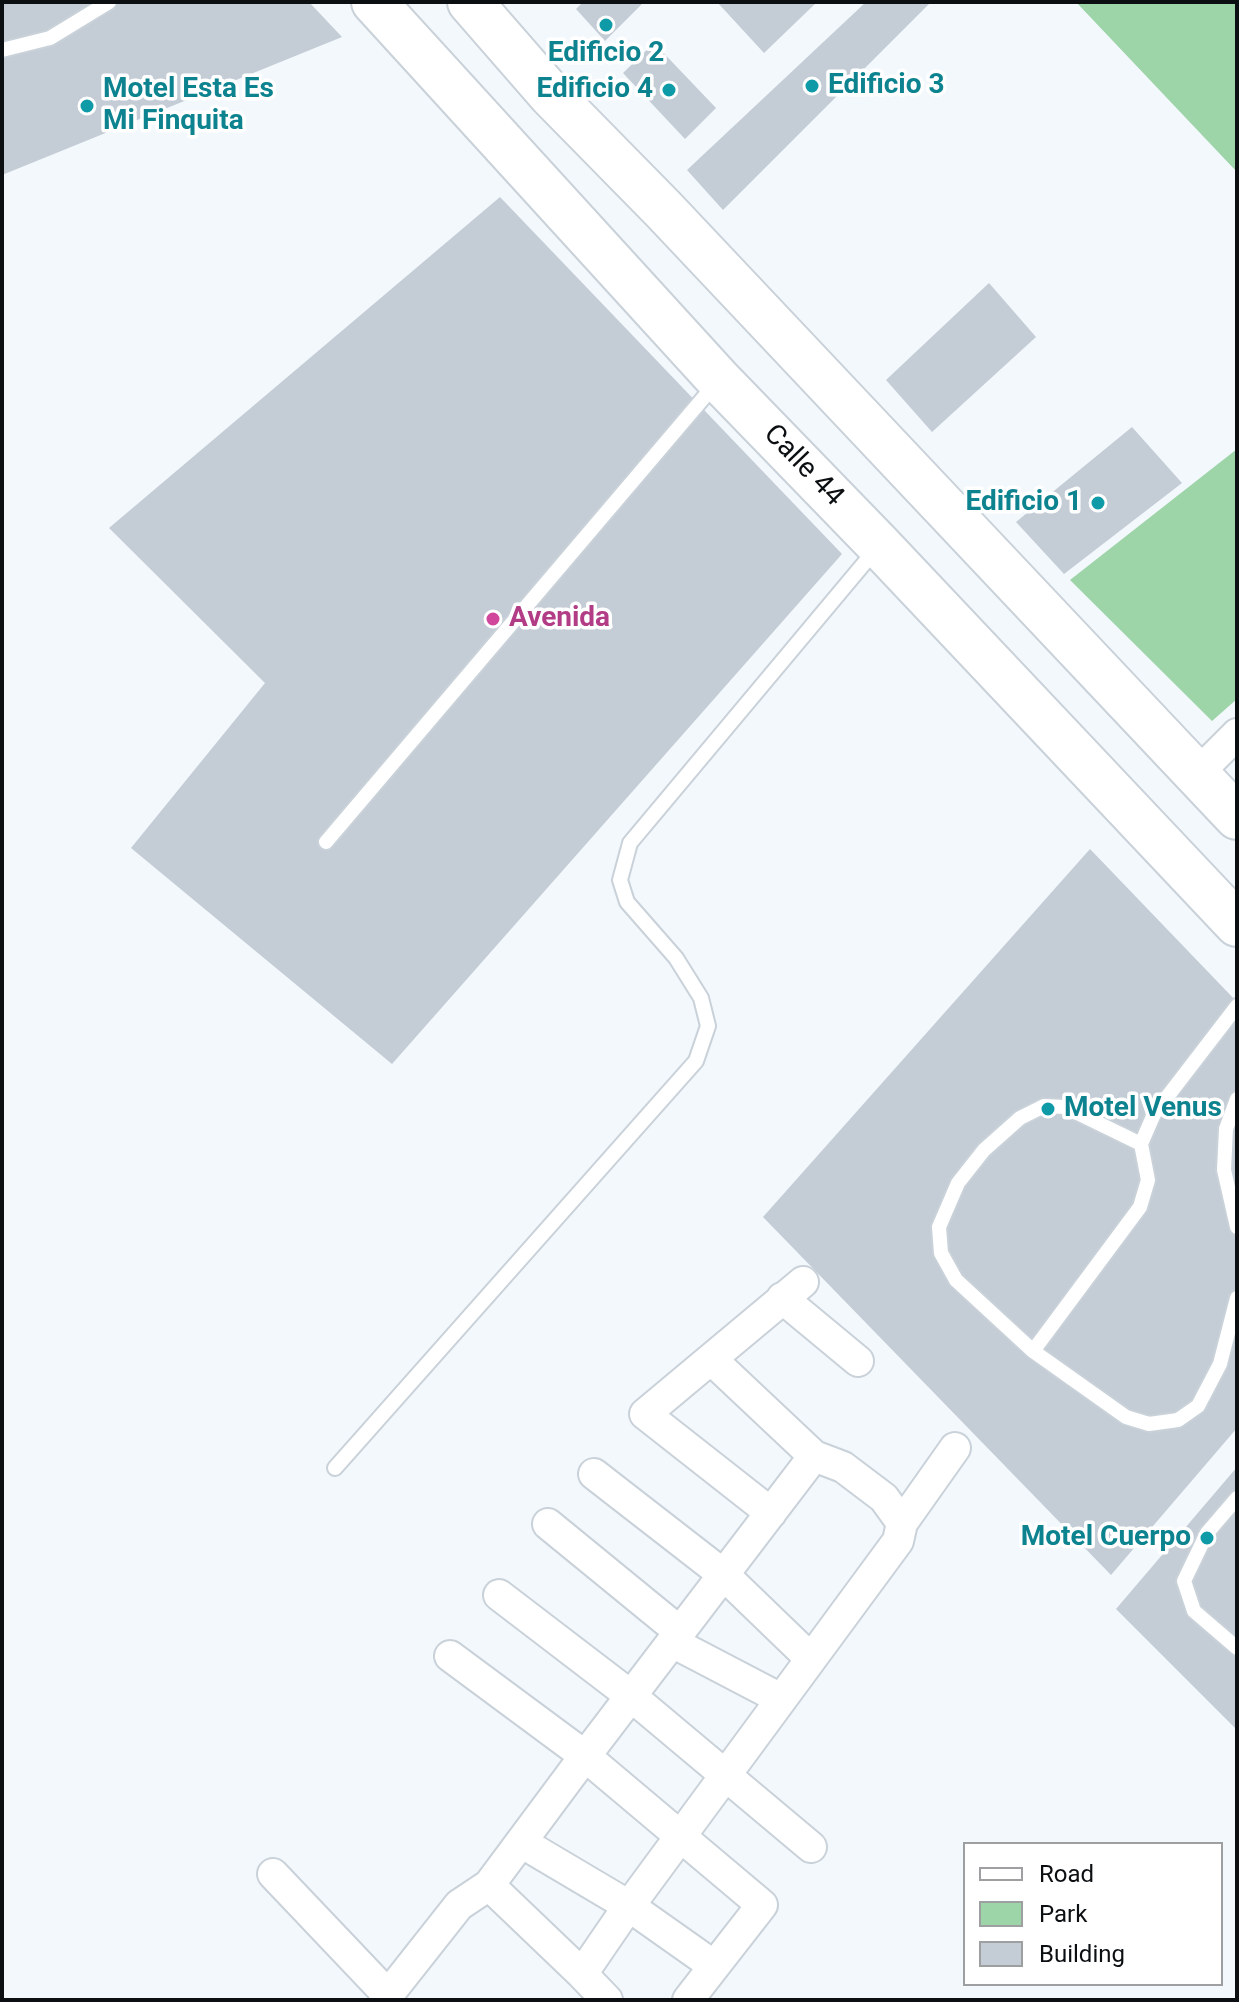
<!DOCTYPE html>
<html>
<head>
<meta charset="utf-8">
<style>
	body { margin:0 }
	#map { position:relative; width:1239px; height:2002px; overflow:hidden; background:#f3f8fd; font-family:Roboto,sans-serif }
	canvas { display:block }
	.frame { position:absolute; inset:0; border:4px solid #0c0f12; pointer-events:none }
	.legend { position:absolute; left:963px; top:1842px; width:260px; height:144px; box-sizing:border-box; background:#fff; border:2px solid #9e9fa0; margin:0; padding:10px 14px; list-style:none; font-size:24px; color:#0c0f12 }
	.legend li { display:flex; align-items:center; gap:16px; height:40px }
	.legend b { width:40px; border:2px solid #9e9fa0 }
</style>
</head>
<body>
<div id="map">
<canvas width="1239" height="2002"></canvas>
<div class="frame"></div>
<ul class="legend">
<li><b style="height:10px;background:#fff"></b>Road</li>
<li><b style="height:22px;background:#9dd4a8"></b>Park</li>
<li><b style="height:22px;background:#c4ccd5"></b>Building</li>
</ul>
</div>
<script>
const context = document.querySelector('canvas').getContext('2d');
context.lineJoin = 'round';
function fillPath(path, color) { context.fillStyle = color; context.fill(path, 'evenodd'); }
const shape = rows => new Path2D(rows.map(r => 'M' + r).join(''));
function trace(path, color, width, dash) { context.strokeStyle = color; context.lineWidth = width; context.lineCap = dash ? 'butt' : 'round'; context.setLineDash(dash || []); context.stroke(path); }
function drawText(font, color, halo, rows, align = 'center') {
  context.font = font + ' Roboto,sans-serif'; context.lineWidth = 7; context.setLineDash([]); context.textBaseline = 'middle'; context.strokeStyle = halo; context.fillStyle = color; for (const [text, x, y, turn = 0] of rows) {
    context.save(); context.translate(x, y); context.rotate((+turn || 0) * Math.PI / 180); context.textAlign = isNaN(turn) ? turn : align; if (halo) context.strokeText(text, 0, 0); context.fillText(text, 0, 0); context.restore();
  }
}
fillPath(shape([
	[1076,2,1237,2,1237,172],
	[1237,449,1237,699,1212,721,1070,580]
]), '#9dd4a8');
fillPath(shape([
	[2,2,309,2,342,37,2,175],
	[583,2,644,2,605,41,576,9],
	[717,2,817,2,764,53],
	[866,2,931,2,723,210,687,170],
	[654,43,716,108,685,139,623,73],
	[500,197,842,554,392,1064,131,848,265,683,109,528],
	[989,283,1036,337,932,432,886,380],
	[1132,427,1182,483,1064,574,1016,522],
	[1090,849,1237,1002,1237,1428,1111,1575,763,1217],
	[1237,1467,1237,1730,1116,1609]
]), '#c4ccd5');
const lane = shape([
	[2,50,50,38,109,2],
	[326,842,717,382],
	[1237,1099,1226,1129,1224,1170,1237,1227],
	[1141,1144,1065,1107,1044,1106,1020,1118,984,1150,958,1183,939,1227,941,1253,956,1280,1033,1351,1126,1417,1149,1424,1178,1420,1198,1406,1220,1364,1237,1298],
	[1033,1351,1140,1207,1148,1180,1141,1144,1154,1114,1237,1006],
	[335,1468,696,1061,708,1026,701,998,676,958,627,902,620,880,630,843,877,548],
	[1237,1498,1207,1533,1184,1581,1194,1611,1237,1648]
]);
const street = shape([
	[1197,774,1237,734],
	[782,1298,858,1361],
	[711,1359,814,1456],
	[594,1474,724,1575,811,1659],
	[771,1513,645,1414,803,1282],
	[902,1523,955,1448],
	[548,1524,680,1632],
	[499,1595,631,1696,811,1847],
	[672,1642,781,1699],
	[450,1656,585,1756,762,1905,688,2000],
	[521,1842,629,1906,714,1966],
	[273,1874,388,1995],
	[582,1974,607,2000],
	[384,2000,459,1905,489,1885,576,1768,814,1456,843,1467,884,1498,902,1523,898,1541,621,1917,582,1974,489,1885]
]);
const primary = shape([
	[374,2,719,380,879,545,1237,924],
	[470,2,551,95,664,210,1237,817]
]);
trace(lane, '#c9d1d9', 18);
trace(street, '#c9d1d9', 34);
trace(primary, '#c9d1d9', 48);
trace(lane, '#fff', 14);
trace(street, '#fff', 30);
trace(primary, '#fff', 44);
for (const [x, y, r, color] of [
	[606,25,8,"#0f9aa8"],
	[812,86,8,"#0f9aa8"],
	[669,90,8,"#0f9aa8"],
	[87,106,8,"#0f9aa8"],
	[1098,503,8,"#0f9aa8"],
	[493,619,8,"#d1479c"],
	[1048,1109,8,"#0f9aa8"],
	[1207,1538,8,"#0f9aa8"]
]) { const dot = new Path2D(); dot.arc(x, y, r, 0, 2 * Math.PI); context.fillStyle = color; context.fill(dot); trace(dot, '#fff', 3); }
drawText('bold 28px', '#0d838f', '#fff', [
	["Edificio 2",606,54,"center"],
	["Edificio 3",828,86],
	["Motel Esta Es",103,90],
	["Mi Finquita",103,122],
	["Edificio 4",653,90,"right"],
	["Edificio 1",1082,503,"right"],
	["Motel Venus",1064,1109],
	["Motel Cuerpo",1191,1538,"right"]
], 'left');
drawText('28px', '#0c0f12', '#fff', [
	["Calle 44",803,466,46]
]);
drawText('bold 28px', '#b23c85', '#fff', [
	["Avenida",509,619]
], 'left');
</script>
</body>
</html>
